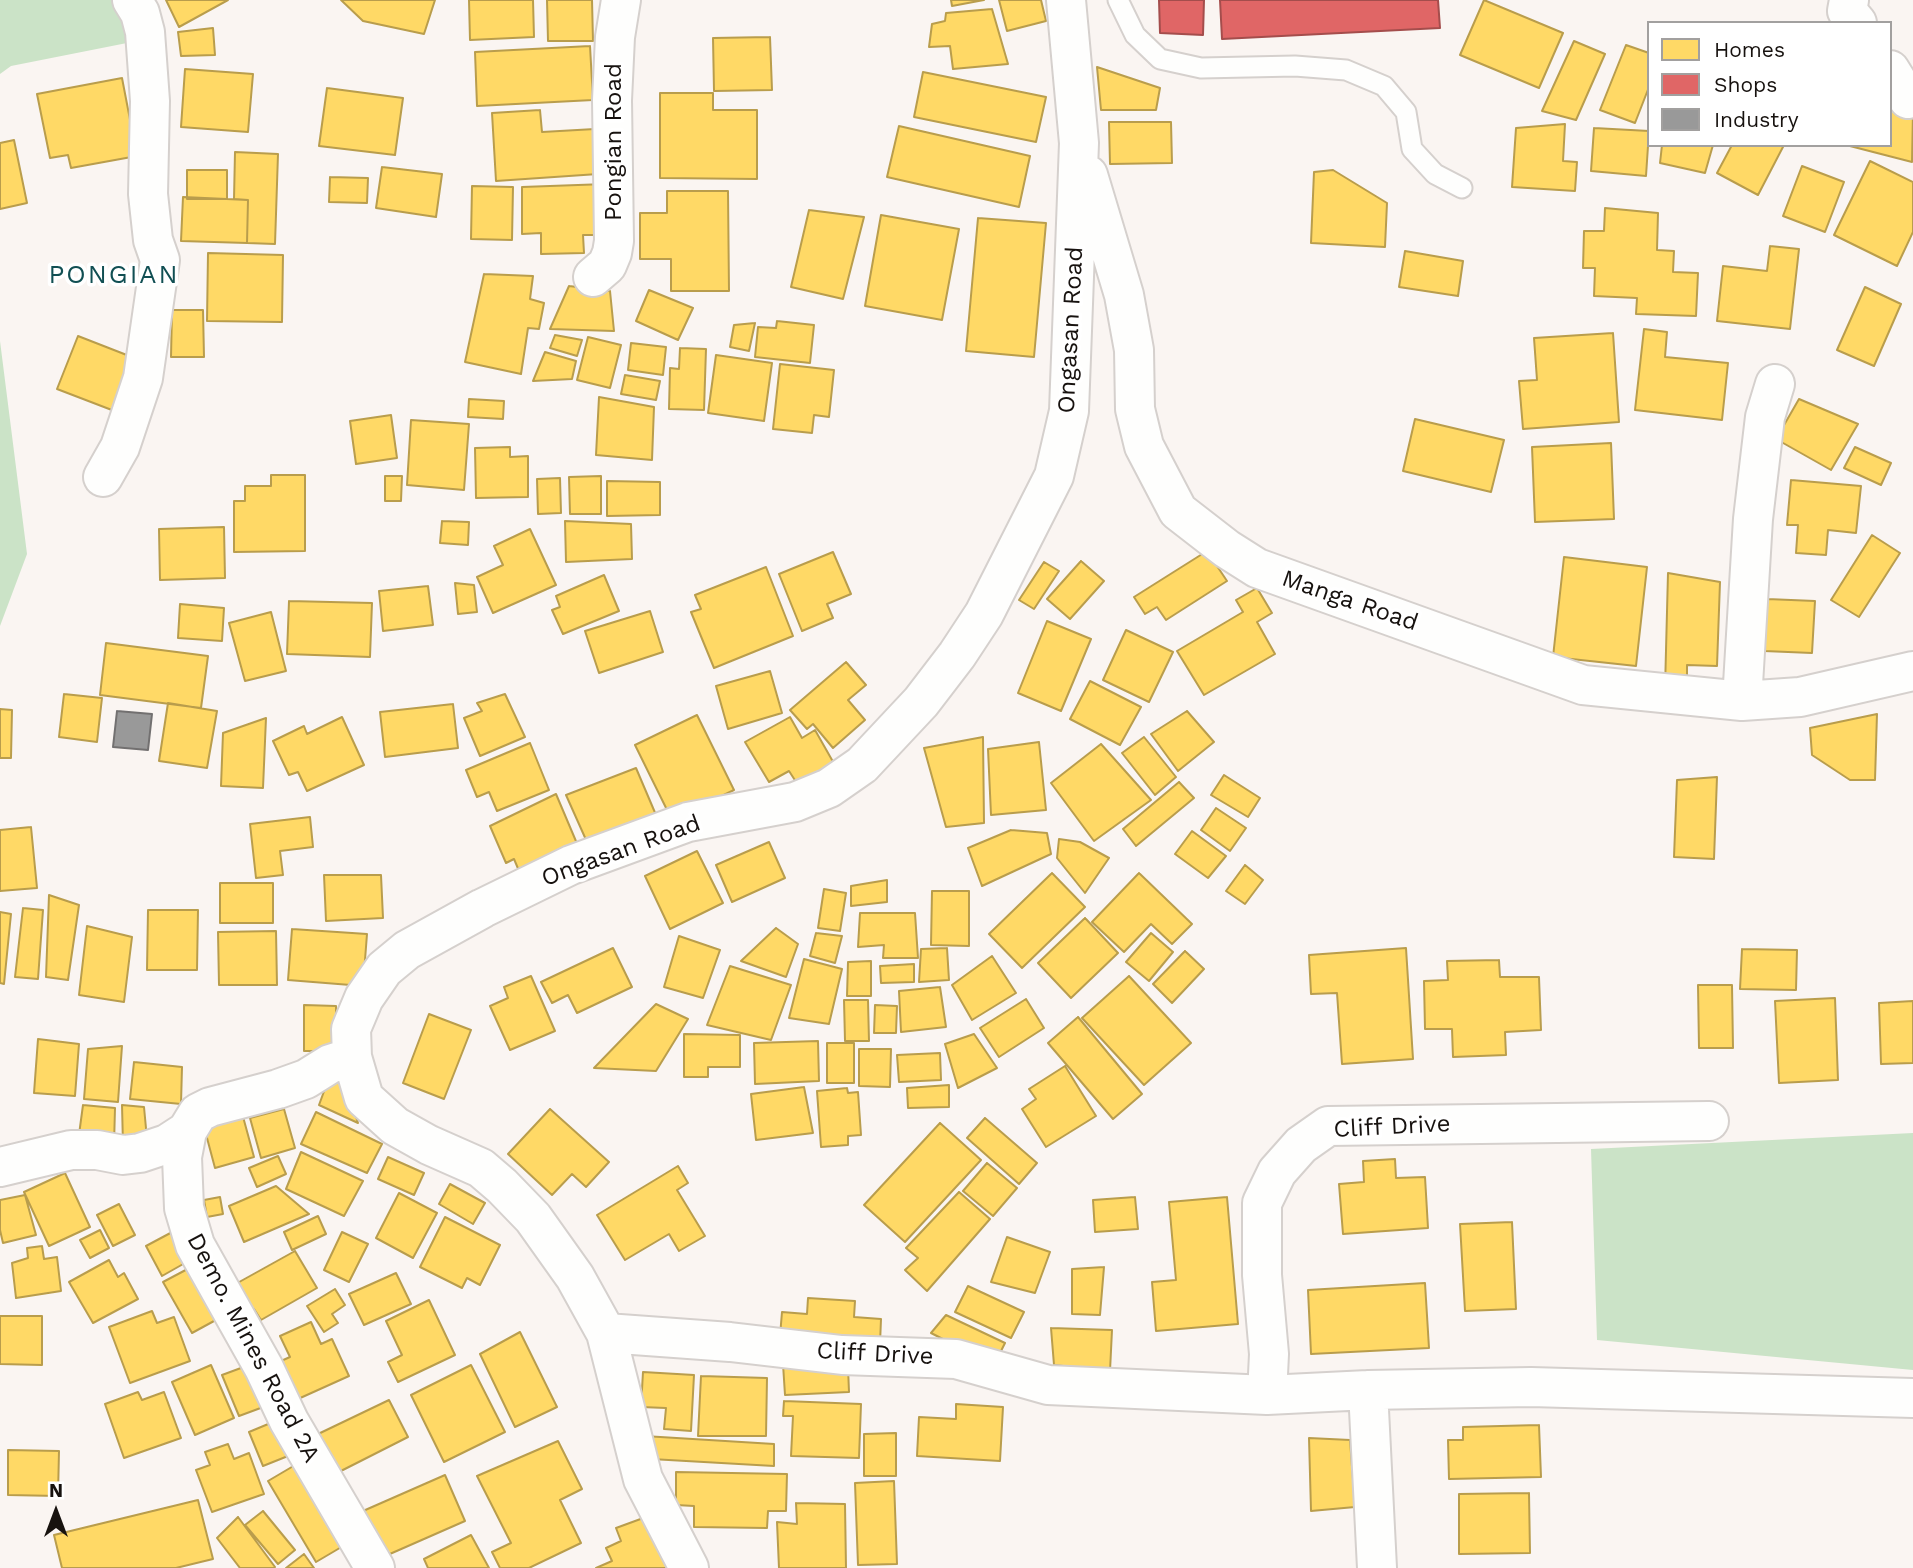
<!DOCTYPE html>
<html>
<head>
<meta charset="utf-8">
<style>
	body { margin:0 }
	#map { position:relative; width:1913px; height:1568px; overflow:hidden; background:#faf5f2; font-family:"Work Sans",sans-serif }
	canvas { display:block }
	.legend { position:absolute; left:1647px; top:21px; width:245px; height:126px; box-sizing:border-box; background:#fff; border:2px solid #a2a09f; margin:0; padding:9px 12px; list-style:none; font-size:21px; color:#17120f }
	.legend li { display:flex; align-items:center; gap:14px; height:35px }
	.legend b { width:35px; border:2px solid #a2a09f }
	.north { position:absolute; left:21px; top:1477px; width:70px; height:70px; -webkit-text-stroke:5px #fff; paint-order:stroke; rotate:0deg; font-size:19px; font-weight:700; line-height:28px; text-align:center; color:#17120f }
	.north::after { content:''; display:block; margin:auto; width:24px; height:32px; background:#17120f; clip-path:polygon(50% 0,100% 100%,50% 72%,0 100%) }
</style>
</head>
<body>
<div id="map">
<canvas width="1913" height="1568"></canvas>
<ul class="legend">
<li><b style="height:19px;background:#ffd966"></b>Homes</li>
<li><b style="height:19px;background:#e06666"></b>Shops</li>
<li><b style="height:19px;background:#999"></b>Industry</li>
</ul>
<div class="north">N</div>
</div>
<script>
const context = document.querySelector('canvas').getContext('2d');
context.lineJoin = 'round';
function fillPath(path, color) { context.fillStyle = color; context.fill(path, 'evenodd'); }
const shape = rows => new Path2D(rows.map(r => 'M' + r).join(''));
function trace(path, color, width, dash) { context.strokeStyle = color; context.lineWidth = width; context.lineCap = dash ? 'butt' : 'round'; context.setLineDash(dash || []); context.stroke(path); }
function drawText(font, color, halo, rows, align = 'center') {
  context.font = font + ' "Work Sans",sans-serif'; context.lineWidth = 7; context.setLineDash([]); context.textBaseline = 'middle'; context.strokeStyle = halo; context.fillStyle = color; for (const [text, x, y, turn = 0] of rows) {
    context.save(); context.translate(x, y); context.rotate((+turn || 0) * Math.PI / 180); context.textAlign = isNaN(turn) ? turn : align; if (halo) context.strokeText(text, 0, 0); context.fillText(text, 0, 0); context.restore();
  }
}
fillPath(shape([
	[0,0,115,0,132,42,11,66,0,74],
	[0,341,27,554,0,626],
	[1913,1133,1913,1370,1597,1340,1591,1149]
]), '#cbe3c7');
const homes = shape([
	[166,0,228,0,179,27,166,0],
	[341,0,435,0,424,34,363,21,341,0],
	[469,0,533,0,534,37,470,40,469,0],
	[547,0,592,0,593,41,548,41,547,0],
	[951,0,984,0,952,6,951,0],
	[999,0,1041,0,1046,21,1007,31,999,0],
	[1484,0,1563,33,1539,88,1460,55,1484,0],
	[992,9,1008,64,953,69,950,46,929,47,932,24,945,21,946,13,992,9],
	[213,28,215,55,181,56,178,32,213,28],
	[770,37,772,90,714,91,713,38,770,37],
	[1574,41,1605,54,1576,120,1542,111,1574,41],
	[1626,45,1649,53,1649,87,1635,123,1600,110,1626,45],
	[590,46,593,100,477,106,475,52,590,46],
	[1097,67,1160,88,1156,110,1101,110,1097,67],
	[185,69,253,74,248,132,181,127,185,69],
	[923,72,1046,97,1036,142,914,117,923,72],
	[122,78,137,156,71,168,68,155,50,158,37,94,122,78],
	[327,88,403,98,395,155,319,146,327,88],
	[660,93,713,93,713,110,757,110,757,179,660,178,660,93],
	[1890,106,1913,112,1912,162,1846,145,1890,145,1890,106],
	[540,110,542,132,595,129,598,174,496,181,492,113,540,110],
	[1109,122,1171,122,1172,163,1110,164,1109,122],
	[1565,124,1563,161,1577,162,1575,191,1512,187,1516,128,1565,124],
	[899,126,1030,156,1019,207,887,177,899,126],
	[1594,128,1649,131,1646,176,1591,171,1594,128],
	[14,140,27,203,0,209,0,143,14,140],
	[1662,145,1713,145,1705,173,1660,163,1662,145],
	[1732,145,1784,145,1758,195,1717,173,1732,145],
	[235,152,278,154,275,244,247,243,248,200,234,199,235,152],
	[1870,161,1913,182,1913,232,1897,266,1834,235,1870,161],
	[1802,166,1844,182,1825,232,1783,216,1802,166],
	[382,167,442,174,436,217,376,208,382,167],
	[187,170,227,170,227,199,187,199,187,170],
	[1333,170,1387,203,1385,247,1311,243,1314,172,1333,170],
	[330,177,368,178,367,203,329,202,330,177],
	[606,184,607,235,583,235,584,253,541,254,541,233,522,234,522,187,606,184],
	[472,186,513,187,512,240,471,239,472,186],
	[667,191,728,191,729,291,671,291,671,259,640,259,640,213,667,213,667,191],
	[183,197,248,200,247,243,181,241,183,197],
	[1605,208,1658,213,1657,250,1674,251,1673,272,1698,273,1696,316,1636,314,1637,298,1594,296,1595,268,1583,268,1584,231,1604,231,1605,208],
	[809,210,864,217,843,299,791,287,809,210],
	[881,215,959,229,942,320,865,306,881,215],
	[978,218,1046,223,1034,357,966,351,978,218],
	[1770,246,1799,249,1790,329,1717,321,1723,266,1767,271,1770,246],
	[1405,251,1463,261,1458,296,1399,287,1405,251],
	[208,253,283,255,282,322,207,321,208,253],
	[484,274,533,276,530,299,544,303,539,329,528,328,521,374,465,362,484,274],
	[569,286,610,291,614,331,550,329,569,286],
	[1865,287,1901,304,1874,366,1837,350,1865,287],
	[649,290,693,308,678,340,636,321,649,290],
	[172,310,203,310,204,357,171,357,172,310],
	[777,321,814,325,810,363,755,357,758,327,776,328,777,321],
	[755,323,749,351,730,347,734,325,755,323],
	[1644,329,1667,332,1665,357,1728,363,1722,420,1635,410,1644,329],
	[1613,333,1619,422,1523,429,1519,381,1537,380,1534,338,1613,333],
	[555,335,582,340,577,356,550,348,555,335],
	[78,336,137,359,117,412,57,389,78,336],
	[588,337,621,345,610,388,577,380,588,337],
	[631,343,666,347,663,375,628,370,631,343],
	[680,348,706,349,704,410,669,409,670,368,679,369,680,348],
	[545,352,576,361,572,379,533,381,545,352],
	[716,355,772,363,764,421,708,413,716,355],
	[780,364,834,370,829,417,814,415,812,433,773,429,780,364],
	[625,375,660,381,656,400,621,394,625,375],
	[599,397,654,407,652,460,596,455,599,397],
	[469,399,504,401,503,419,468,417,469,399],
	[1799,399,1858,424,1831,470,1776,439,1799,399],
	[391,415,397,458,356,464,350,421,391,415],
	[1415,419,1504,440,1491,492,1403,471,1415,419],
	[411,420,469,424,464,490,407,485,411,420],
	[1611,443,1614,519,1535,522,1532,447,1611,443],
	[510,447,510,457,528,456,528,497,476,498,475,448,510,447],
	[1855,447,1891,463,1881,485,1844,468,1855,447],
	[271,475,305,475,305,551,234,552,234,501,245,501,245,486,271,486,271,475],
	[385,476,402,476,401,501,385,501,385,476],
	[601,476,601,514,570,514,569,477,601,476],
	[560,478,561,513,538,514,537,479,560,478],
	[1791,480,1861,486,1856,533,1828,530,1826,555,1796,553,1798,525,1787,525,1791,480],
	[607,481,660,482,660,515,607,516,607,481],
	[442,521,469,522,468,545,440,543,442,521],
	[565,521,631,524,632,559,566,562,565,521],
	[224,527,225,578,160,580,159,529,224,527],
	[530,529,556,585,493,613,477,577,503,565,494,546,530,529],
	[1872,535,1900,553,1859,617,1831,600,1872,535],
	[1207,551,1227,581,1166,620,1157,607,1145,614,1134,597,1207,551],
	[833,552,851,594,827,604,833,618,802,631,779,574,833,552],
	[1564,557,1647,567,1636,666,1553,657,1564,557],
	[1081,561,1104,581,1070,619,1047,599,1081,561],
	[1044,562,1059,571,1034,609,1019,600,1044,562],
	[766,567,793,636,714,668,691,612,701,609,695,595,766,567],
	[1668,573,1720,582,1717,666,1687,665,1687,689,1665,689,1668,573],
	[604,575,619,611,563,634,552,610,560,607,556,596,604,575],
	[455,583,474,585,477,612,458,614,455,583],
	[428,586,433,625,383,631,379,591,428,586],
	[1257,588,1272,613,1257,622,1275,654,1204,695,1177,651,1243,612,1236,600,1257,588],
	[1767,599,1815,601,1812,653,1764,651,1767,599],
	[289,601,372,603,370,657,287,654,289,601],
	[180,604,224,608,222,641,178,638,180,604],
	[650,611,663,652,599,673,585,631,650,611],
	[271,612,286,671,245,681,229,623,271,612],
	[1047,621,1091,639,1061,711,1018,693,1047,621],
	[1126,630,1173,652,1149,702,1103,680,1126,630],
	[106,643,208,656,201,708,100,695,106,643],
	[846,662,866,685,848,700,865,720,833,748,813,724,807,729,790,710,846,662],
	[770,671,782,713,728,729,716,686,770,671],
	[1090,681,1141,707,1120,745,1070,719,1090,681],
	[64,694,102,698,97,742,59,737,64,694],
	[505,694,525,737,480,756,464,718,482,711,477,703,505,694],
	[168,703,217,711,207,768,159,761,168,703],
	[453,704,458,748,385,757,380,712,453,704],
	[0,709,12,710,11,758,0,758,0,709],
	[1187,711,1214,742,1178,771,1151,734,1187,711],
	[1877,714,1875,780,1850,780,1812,755,1810,728,1877,714],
	[697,715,734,790,672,820,635,745,697,715],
	[342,717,364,765,307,791,298,772,289,775,273,741,304,726,307,734,342,717],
	[790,717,802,738,815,730,836,767,800,788,789,771,769,782,745,742,790,717],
	[266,718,263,788,221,786,223,733,266,718],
	[983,737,984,823,946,827,924,748,983,737],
	[1144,737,1176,777,1155,795,1122,753,1144,737],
	[1039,742,1046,810,991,815,988,749,1039,742],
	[530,743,549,790,497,811,489,792,477,797,466,770,530,743],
	[1101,744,1151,800,1094,841,1051,783,1101,744],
	[636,768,659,822,591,851,566,795,636,768],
	[1224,775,1260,798,1248,817,1211,795,1224,775],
	[1717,777,1714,859,1674,857,1677,780,1717,777],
	[1179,782,1194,798,1136,846,1123,829,1179,782],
	[556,794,581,853,522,878,514,859,506,863,490,826,556,794],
	[1216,808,1246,828,1230,851,1201,830,1216,808],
	[310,817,313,847,280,851,283,875,256,878,250,824,310,817],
	[31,827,37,888,0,891,0,830,31,827],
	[1011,830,1047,833,1051,854,982,886,968,848,1011,830],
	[1192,831,1226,856,1208,878,1175,854,1192,831],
	[1059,839,1080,842,1109,858,1085,893,1057,858,1059,839],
	[769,842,785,878,732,902,716,865,769,842],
	[697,851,723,903,670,929,645,876,697,851],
	[1245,865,1263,880,1245,904,1226,891,1245,865],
	[1052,873,1085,907,1022,968,989,934,1052,873],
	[1139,873,1192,924,1172,944,1151,924,1124,952,1092,922,1139,873],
	[324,875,381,875,383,918,326,921,324,875],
	[887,880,887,902,851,906,851,886,887,880],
	[220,883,273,883,273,923,220,923,220,883],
	[824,889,846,893,840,931,818,928,824,889],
	[932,891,969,891,969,946,931,945,932,891],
	[49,895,79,905,68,980,46,977,49,895],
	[23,908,43,910,38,979,15,977,23,908],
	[148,910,198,910,197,970,147,970,148,910],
	[0,912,11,914,4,984,0,983,0,912],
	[860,913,915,913,918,958,883,958,884,945,858,947,860,913],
	[1085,918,1118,953,1071,998,1038,963,1085,918],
	[87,926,132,937,124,1002,79,995,87,926],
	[776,928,798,944,786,977,741,961,776,928],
	[292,929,367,934,363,986,288,980,292,929],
	[276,931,277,985,219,985,218,932,276,931],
	[816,933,842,936,835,963,810,956,816,933],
	[1151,933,1173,952,1149,981,1126,962,1151,933],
	[679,936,720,950,703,998,664,987,679,936],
	[613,948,632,987,577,1013,568,995,552,1003,541,982,613,948],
	[947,948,949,980,919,982,921,949,947,948],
	[1406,948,1413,1059,1342,1064,1337,993,1311,994,1309,955,1406,948],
	[1742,949,1797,950,1796,990,1740,989,1742,949],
	[1185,951,1204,969,1172,1003,1153,984,1185,951],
	[992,956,1016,993,972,1020,952,985,992,956],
	[804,959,842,969,829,1024,789,1018,804,959],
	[1499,960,1500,977,1539,977,1541,1030,1505,1032,1506,1055,1453,1057,1452,1029,1425,1029,1424,981,1448,980,1447,961,1499,960],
	[871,961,871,996,847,996,848,962,871,961],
	[914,964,914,982,881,983,880,966,914,964],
	[730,966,791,985,771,1040,707,1025,730,966],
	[531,976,555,1031,510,1050,490,1006,508,998,504,987,531,976],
	[1129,976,1191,1043,1144,1085,1082,1018,1129,976],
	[1698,985,1732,985,1733,1048,1699,1048,1698,985],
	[940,987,946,1027,901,1032,899,991,940,987],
	[1835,998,1838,1080,1779,1083,1775,1001,1835,998],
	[1026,999,1044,1028,999,1057,980,1028,1026,999],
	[844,1000,868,1000,869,1041,845,1041,844,1000],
	[1913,1001,1913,1063,1881,1064,1879,1003,1913,1001],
	[656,1004,688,1019,656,1071,594,1068,656,1004],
	[304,1005,336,1006,336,1051,304,1051,304,1005],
	[875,1005,897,1006,896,1033,874,1033,875,1005],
	[429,1014,471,1030,444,1099,403,1083,429,1014],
	[1078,1017,1142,1094,1113,1119,1048,1043,1078,1017],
	[684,1034,740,1035,740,1067,708,1067,708,1077,684,1077,684,1034],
	[974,1034,997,1068,958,1088,945,1044,974,1034],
	[38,1039,79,1044,75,1096,34,1093,38,1039],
	[818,1041,819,1081,755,1084,754,1043,818,1041],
	[827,1043,854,1043,854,1083,827,1083,827,1043],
	[122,1046,118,1102,84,1099,88,1049,122,1046],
	[859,1049,891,1049,890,1087,859,1086,859,1049],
	[940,1053,941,1080,899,1082,897,1055,940,1053],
	[134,1062,182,1067,181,1104,130,1099,134,1062],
	[1065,1066,1096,1116,1046,1147,1022,1109,1036,1099,1029,1089,1065,1066],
	[330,1075,344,1079,358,1123,319,1105,330,1075],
	[949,1085,949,1107,908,1108,907,1088,949,1085],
	[804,1087,813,1133,756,1140,751,1094,804,1087],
	[847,1088,848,1093,858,1092,861,1135,848,1136,848,1145,821,1147,817,1091,847,1088],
	[83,1105,115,1108,114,1145,78,1142,83,1105],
	[122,1105,144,1107,147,1139,123,1145,122,1105],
	[284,1109,295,1148,261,1158,250,1118,284,1109],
	[550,1109,609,1162,586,1187,572,1174,552,1195,508,1154,550,1109],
	[316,1112,382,1144,367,1173,301,1144,316,1112],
	[242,1113,254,1157,215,1168,203,1123,242,1113],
	[985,1118,1037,1163,1019,1184,967,1138,985,1118],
	[940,1123,981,1160,905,1242,864,1205,940,1123],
	[301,1152,363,1181,344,1216,286,1189,301,1152],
	[278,1156,286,1174,257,1187,249,1168,278,1156],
	[388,1157,424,1173,414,1195,378,1179,388,1157],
	[1395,1159,1396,1178,1425,1177,1428,1228,1343,1234,1339,1184,1364,1182,1363,1161,1395,1159],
	[987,1163,1017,1188,993,1216,963,1191,987,1163],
	[678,1166,688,1183,677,1190,705,1236,679,1251,669,1234,625,1260,597,1215,678,1166],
	[65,1173,90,1227,49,1246,24,1192,65,1173],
	[450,1184,485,1203,473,1224,439,1204,450,1184],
	[276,1186,309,1214,244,1242,229,1206,276,1186],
	[959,1192,990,1219,927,1291,905,1270,918,1258,906,1248,959,1192],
	[399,1193,437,1213,413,1258,376,1238,399,1193],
	[25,1195,36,1235,3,1243,0,1230,0,1200,25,1195],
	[220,1197,223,1214,207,1217,204,1200,220,1197],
	[1135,1197,1138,1229,1095,1232,1093,1200,1135,1197],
	[1227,1197,1238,1324,1156,1331,1152,1282,1176,1280,1169,1202,1227,1197],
	[119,1204,135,1235,113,1246,97,1215,119,1204],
	[318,1216,326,1234,292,1250,284,1232,318,1216],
	[445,1217,500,1245,480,1285,467,1278,462,1288,420,1267,445,1217],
	[1512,1222,1516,1309,1465,1311,1460,1224,1512,1222],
	[100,1230,109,1248,90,1258,80,1240,100,1230],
	[176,1230,192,1259,162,1276,146,1246,176,1230],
	[342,1232,368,1244,349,1282,324,1270,342,1232],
	[1007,1237,1050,1252,1035,1293,991,1282,1007,1237],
	[42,1246,44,1259,57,1257,61,1291,16,1298,12,1263,28,1258,27,1248,42,1246],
	[295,1251,317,1288,261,1320,254,1309,247,1313,232,1286,295,1251],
	[109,1260,118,1277,124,1273,138,1299,93,1323,69,1282,109,1260],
	[197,1264,225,1315,192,1333,163,1282,197,1264],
	[1104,1267,1100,1315,1072,1314,1072,1269,1104,1267],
	[396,1273,411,1304,364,1325,349,1294,396,1273],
	[1425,1283,1429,1348,1311,1354,1308,1290,1425,1283],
	[968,1286,1024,1312,1011,1338,955,1312,968,1286],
	[335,1289,345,1305,332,1314,338,1323,324,1332,307,1306,335,1289],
	[808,1298,855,1301,854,1317,881,1319,880,1344,780,1336,782,1312,807,1314,808,1298],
	[429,1300,455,1355,398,1382,388,1362,402,1355,386,1321,429,1300],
	[152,1311,157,1323,174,1317,190,1361,130,1383,109,1327,152,1311],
	[946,1315,1005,1343,994,1365,931,1333,946,1315],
	[0,1316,42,1316,42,1365,0,1364,0,1316],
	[311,1322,321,1344,332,1339,349,1376,298,1399,281,1361,290,1357,280,1336,311,1322],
	[1051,1328,1112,1330,1110,1371,1054,1365,1051,1328],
	[520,1332,557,1407,515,1427,480,1354,520,1332],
	[783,1364,848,1367,849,1392,785,1395,783,1364],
	[211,1365,234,1418,195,1435,172,1382,211,1365],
	[249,1365,266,1406,239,1416,222,1375,249,1365],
	[471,1365,505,1432,444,1462,411,1395,471,1365],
	[643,1372,694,1375,691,1431,664,1429,666,1408,641,1407,643,1372],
	[701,1376,767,1378,766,1436,698,1436,701,1376],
	[138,1392,142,1400,164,1392,181,1438,124,1458,105,1404,138,1392],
	[389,1400,408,1437,335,1474,316,1435,389,1400],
	[784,1401,861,1404,859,1458,791,1456,793,1416,783,1416,784,1401],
	[956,1404,1003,1407,1000,1461,917,1456,919,1417,956,1419,956,1404],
	[273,1422,288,1456,263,1466,249,1432,273,1422],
	[1539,1425,1541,1477,1449,1479,1448,1440,1463,1440,1463,1427,1539,1425],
	[896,1433,896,1476,864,1476,864,1434,896,1433],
	[644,1436,774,1444,774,1466,651,1459,644,1436],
	[1309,1438,1350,1440,1355,1507,1311,1511,1309,1438],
	[558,1441,582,1489,560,1500,581,1543,529,1568,500,1568,492,1552,511,1543,477,1476,558,1441],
	[228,1444,234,1459,249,1453,264,1494,212,1512,196,1470,210,1465,205,1452,228,1444],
	[8,1450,59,1451,58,1496,8,1495,8,1450],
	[307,1458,355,1539,316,1562,268,1481,307,1458],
	[676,1472,787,1474,786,1511,768,1511,767,1528,694,1527,694,1506,676,1505,676,1472],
	[445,1475,465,1521,383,1557,363,1511,445,1475],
	[894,1481,897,1564,858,1565,855,1483,894,1481],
	[1529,1493,1530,1553,1459,1554,1459,1494,1529,1493],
	[198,1500,213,1559,176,1568,62,1568,54,1535,198,1500],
	[796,1503,845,1504,846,1568,779,1568,777,1522,797,1524,796,1503],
	[263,1511,295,1550,278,1564,245,1525,263,1511],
	[238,1517,275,1567,274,1568,240,1568,217,1538,238,1517],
	[646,1517,667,1568,596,1568,612,1561,606,1548,621,1541,616,1528,646,1517],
	[471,1535,489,1568,428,1568,424,1559,471,1535],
	[304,1554,314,1568,286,1568,304,1554]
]);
fillPath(homes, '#ffd966');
trace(homes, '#b99d4c', 2);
const shops = shape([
	[1159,0,1204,0,1203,35,1160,33,1159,0],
	[1220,0,1438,0,1440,28,1222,39,1220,0]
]);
fillPath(shops, '#e06666');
trace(shops, '#a44d4c', 2);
const industry = shape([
	[117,711,152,714,148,750,113,747,117,711]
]);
fillPath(industry, '#999');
trace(industry, '#727070', 2);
const lane = shape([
	[1118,0,1135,35,1160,59,1201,68,1295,66,1346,70,1384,86,1406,112,1412,149,1435,174,1462,188]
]);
const street = shape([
	[1849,0,1847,11,1857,23],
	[1890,70,1908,99],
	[1088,175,1124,295,1134,350,1135,409,1144,446,1178,511,1227,549,1257,568,1583,685,1742,701,1800,697,1913,671],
	[593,277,607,265,612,253,614,241,612,100,615,37,621,0],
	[103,477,120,447,143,378,160,260,153,240,148,194,150,101,145,32,140,13,132,0],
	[1742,701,1753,519,1765,417,1775,384],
	[352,1057,330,1064,306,1079,278,1089,210,1107,198,1113,187,1131,182,1157,184,1208,195,1245,264,1368,289,1421,375,1568],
	[0,1167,71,1150,97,1150,123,1155,140,1153,167,1144,187,1131],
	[606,1333,730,1342,842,1355,956,1359,1048,1385,1267,1395,1368,1390,1531,1387,1913,1398],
	[1368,1390,1377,1568],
	[1267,1395,1269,1354,1262,1275,1262,1203,1277,1172,1301,1145,1328,1126,1709,1121],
	[689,1568,643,1479,606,1333,575,1277,533,1218,502,1186,481,1168,429,1145,395,1126,364,1098,352,1057,351,1029,364,998,384,969,407,950,483,908,571,865,688,822,795,802,829,788,862,765,921,702,957,655,984,614,1054,476,1069,411,1079,143,1066,0]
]);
trace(lane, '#d5d0cd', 23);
trace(street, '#d5d0cd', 42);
trace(lane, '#fefefd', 19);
trace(street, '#fefefd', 38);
drawText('24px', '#17120f', '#fff', [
	["Pongian Road",614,142,-90],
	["Ongasan Road",1071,330,-87],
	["Manga Road",1350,601,19],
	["Ongasan Road",621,851,-20],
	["Cliff Drive",1392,1127,-3],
	["Demo. Mines Road 2A",253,1348,62],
	["Cliff Drive",875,1354,3]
]);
context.letterSpacing = '2px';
drawText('26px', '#114f53', '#fff', [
	["PONGIAN",114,275]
]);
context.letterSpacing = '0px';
</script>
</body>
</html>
